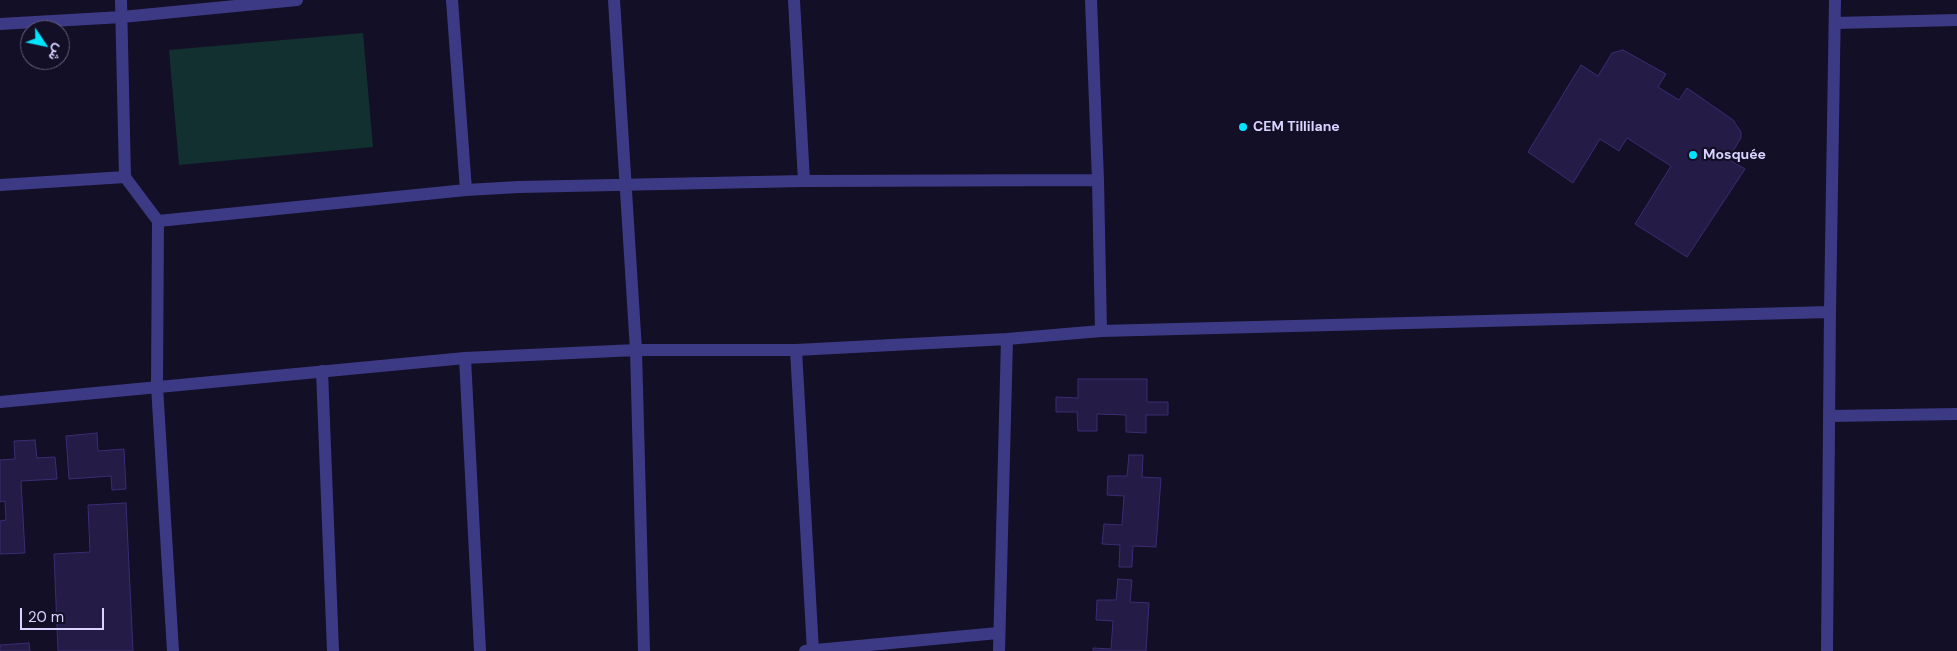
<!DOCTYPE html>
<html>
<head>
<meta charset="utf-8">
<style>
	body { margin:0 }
	#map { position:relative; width:1957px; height:651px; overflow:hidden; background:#130f26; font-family:"DM Sans",Vazirmatn,sans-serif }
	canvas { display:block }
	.north { position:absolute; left:20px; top:20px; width:50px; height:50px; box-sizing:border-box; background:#130f26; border:1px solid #625e7d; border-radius:50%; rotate:124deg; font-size:14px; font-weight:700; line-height:20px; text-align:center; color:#d9d4ff }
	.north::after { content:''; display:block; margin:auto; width:18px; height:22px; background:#00e5ff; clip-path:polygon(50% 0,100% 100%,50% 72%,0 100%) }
	.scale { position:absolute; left:20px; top:608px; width:84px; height:22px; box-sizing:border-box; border:2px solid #d9d4ff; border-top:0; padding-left:6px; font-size:15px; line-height:18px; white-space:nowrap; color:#d9d4ff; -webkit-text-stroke:4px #130f26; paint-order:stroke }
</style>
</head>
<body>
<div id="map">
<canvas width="1957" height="651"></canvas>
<div class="north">ش</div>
<div class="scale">20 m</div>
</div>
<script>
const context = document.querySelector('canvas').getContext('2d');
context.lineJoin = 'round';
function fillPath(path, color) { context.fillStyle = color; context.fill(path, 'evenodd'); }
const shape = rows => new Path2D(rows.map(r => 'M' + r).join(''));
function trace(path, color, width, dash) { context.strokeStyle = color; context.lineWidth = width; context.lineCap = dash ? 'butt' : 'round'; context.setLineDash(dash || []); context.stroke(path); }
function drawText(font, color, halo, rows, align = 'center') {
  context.font = font + ' "DM Sans",sans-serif'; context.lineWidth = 4.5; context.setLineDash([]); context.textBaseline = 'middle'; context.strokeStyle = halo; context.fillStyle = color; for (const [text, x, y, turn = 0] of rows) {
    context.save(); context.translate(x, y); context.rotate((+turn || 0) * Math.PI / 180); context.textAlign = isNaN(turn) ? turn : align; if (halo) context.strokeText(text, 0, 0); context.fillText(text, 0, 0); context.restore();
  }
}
fillPath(shape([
	[363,33,373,147,179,165,169,50]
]), '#12302f');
const building = shape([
	[1623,50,1666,74,1658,87,1679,100,1687,88,1733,120,1741,132,1741,138,1728,159,1745,169,1687,257,1635,224,1671,166,1627,138,1619,151,1600,139,1573,183,1528,152,1581,65,1598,76,1612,53,1623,50],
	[1078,379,1147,379,1147,402,1168,402,1168,415,1146,415,1146,433,1126,432,1126,415,1097,414,1097,431,1078,431,1077,412,1056,412,1056,397,1078,398,1078,379],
	[97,433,98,451,124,449,126,489,112,490,111,476,69,479,66,436,97,433],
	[35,440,37,458,55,457,57,479,21,481,25,553,0,554,0,521,6,520,5,501,0,502,0,460,15,459,14,441,35,440],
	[1129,455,1143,455,1142,477,1161,478,1156,547,1133,546,1132,567,1119,567,1120,545,1102,544,1104,524,1122,525,1124,496,1107,495,1108,476,1127,476,1129,455],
	[126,503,133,651,58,651,54,554,90,552,88,505,126,503],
	[1118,579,1132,580,1130,602,1149,603,1146,651,1093,651,1093,648,1111,649,1113,621,1096,620,1097,600,1116,600,1118,579],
	[29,643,30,651,0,651,0,645,29,643]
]);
fillPath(building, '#241b47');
trace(building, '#3b2d73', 1);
trace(shape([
	[121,0,125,177,158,221,157,386,173,651],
	[452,0,466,190],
	[614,0,636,350,644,651],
	[794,0,804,181],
	[1091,0,1098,180,1101,331],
	[1835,23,1957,20],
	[0,24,122,17,297,0],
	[0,185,125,177],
	[158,221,466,190,519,187,804,181,1098,180],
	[1830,312,1835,0],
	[796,350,813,651],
	[465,358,480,651],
	[322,371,333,651],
	[0,402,465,358,636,350,796,350,1007,339,1101,331,1830,312,1827,651],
	[1829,416,1957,414],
	[805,651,998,633],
	[999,651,1007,339]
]), '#3d3a85', 12);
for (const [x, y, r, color] of [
	[1243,127,5,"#00e5ff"],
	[1693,155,5,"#00e5ff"]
]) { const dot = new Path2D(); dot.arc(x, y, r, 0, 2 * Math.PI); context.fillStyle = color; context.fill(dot); trace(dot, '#130f26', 2); }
drawText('bold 14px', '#d9d4ff', '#130f26', [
	["CEM Tillilane",1253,127],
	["Mosquée",1703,155]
], 'left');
</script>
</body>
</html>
